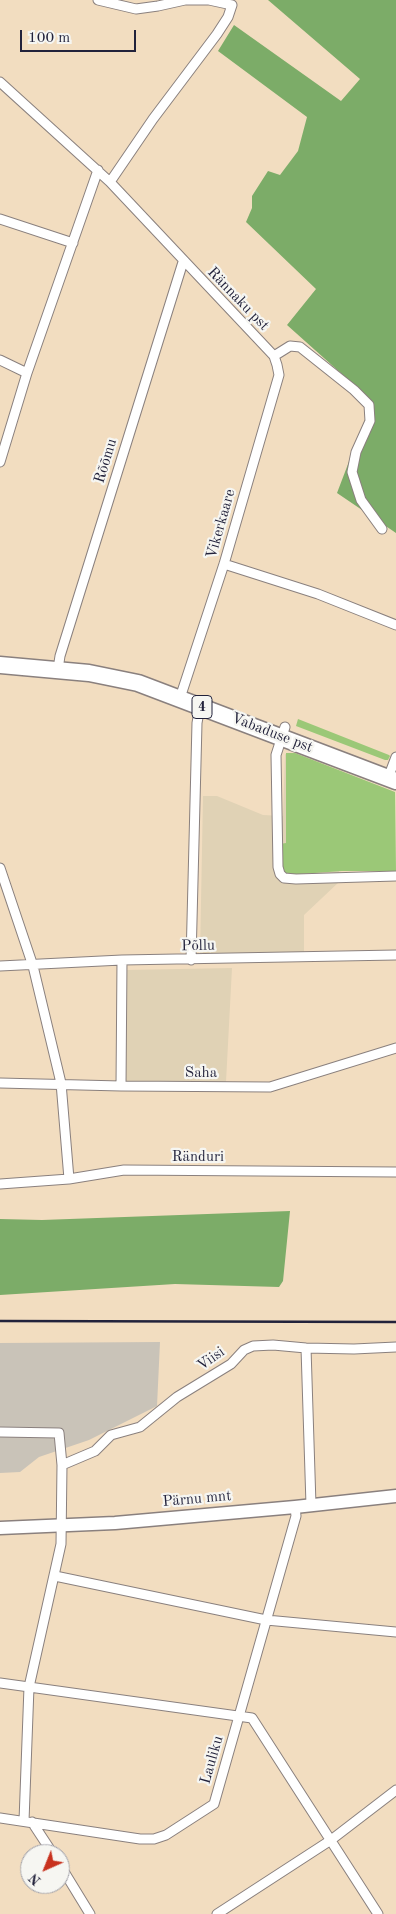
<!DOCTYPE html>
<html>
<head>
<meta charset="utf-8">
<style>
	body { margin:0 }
	#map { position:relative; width:396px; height:1914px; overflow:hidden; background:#f2ddc0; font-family:"Old Standard TT",serif }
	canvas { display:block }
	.north { position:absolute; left:20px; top:1844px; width:50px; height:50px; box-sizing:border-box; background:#f6f6f2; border:1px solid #a1a1a9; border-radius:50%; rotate:224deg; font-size:14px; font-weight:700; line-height:20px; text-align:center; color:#22223b }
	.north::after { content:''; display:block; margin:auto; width:18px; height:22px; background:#c8321e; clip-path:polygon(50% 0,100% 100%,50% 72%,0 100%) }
	.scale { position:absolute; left:20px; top:30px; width:116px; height:22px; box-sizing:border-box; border:2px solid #22223b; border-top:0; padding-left:6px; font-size:15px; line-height:18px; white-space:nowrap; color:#22223b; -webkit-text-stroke:4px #f6f6f2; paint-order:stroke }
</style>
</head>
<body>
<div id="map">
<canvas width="396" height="1914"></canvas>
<div class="north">N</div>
<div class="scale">100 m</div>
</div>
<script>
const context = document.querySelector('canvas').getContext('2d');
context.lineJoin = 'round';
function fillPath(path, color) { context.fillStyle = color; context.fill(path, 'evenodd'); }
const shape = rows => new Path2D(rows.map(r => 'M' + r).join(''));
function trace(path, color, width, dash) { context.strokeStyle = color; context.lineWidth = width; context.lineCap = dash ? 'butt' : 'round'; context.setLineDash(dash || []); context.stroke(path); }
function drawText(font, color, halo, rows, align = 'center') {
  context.font = font + ' "Old Standard TT",serif'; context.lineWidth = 4.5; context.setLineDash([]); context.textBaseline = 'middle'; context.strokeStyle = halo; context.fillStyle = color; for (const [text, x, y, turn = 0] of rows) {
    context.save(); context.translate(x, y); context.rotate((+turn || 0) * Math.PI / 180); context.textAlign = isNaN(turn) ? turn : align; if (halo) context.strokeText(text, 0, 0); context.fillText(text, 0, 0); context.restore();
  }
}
fillPath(shape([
	[285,754,384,794,339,870,339,882,304,915,304,952,200,955,203,796,217,796,263,815,283,816],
	[232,968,226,1082,125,1082,125,970]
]), '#e0d2b5');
fillPath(shape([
	[160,1342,157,1406,89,1440,39,1457,20,1472,0,1473,0,1343]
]), '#c9c3b8');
fillPath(shape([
	[298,719,389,755,390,756,388,760,385,760,296,726],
	[286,753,295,753,395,792,396,871,342,871,287,875,282,869,280,844,286,843]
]), '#9bc877');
fillPath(shape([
	[268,0,396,0,396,533,337,493,372,401,287,325,316,289,246,222,252,208,252,196,268,171,280,175,298,151,307,117,218,51,234,25,341,101,360,79],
	[290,1211,283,1281,279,1287,175,1284,0,1295,0,1219,42,1220]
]), '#7cac68');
const street = shape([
	[98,0,136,9,158,6,185,0,209,0,232,5,228,17,217,34,153,119,110,182],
	[0,82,110,182,274,356,277,365,279,375,224,564,180,698],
	[0,219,73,243],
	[274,356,290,346,300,347,354,390,369,405,370,421,356,452,352,472,361,500,382,529],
	[0,360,27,373],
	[0,462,27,373,98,170],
	[224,564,318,594,396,625],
	[58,669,60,656,183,262],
	[285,727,276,755,278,867,280,874,284,878,296,879,396,876],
	[388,778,396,757],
	[0,868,33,966,61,1083,69,1179],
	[191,960,197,723,200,706],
	[0,966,122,960,396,955],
	[0,1083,121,1086,270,1087,396,1048],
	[121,1086,122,960],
	[0,1184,69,1179,124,1170,396,1172],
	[306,1348,311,1505],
	[0,1432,59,1433,62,1465,61,1544,29,1687,24,1821],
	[62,1465,95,1451,111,1435,140,1427,177,1397,231,1364,244,1350,253,1346,273,1345,306,1348,354,1349,396,1347],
	[55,1576,266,1620,396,1632],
	[0,1683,252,1718,378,1914],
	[0,1818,140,1839,154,1839,166,1835,214,1804,296,1516,295,1507],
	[32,1822,53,1854],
	[60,1865,90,1914],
	[217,1914,331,1840,396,1790]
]);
const secondary = shape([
	[0,1528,115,1523,295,1507,396,1496]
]);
const highway = shape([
	[0,665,89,673,138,683,396,781]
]);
trace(street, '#8a807e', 11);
trace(secondary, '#8a807e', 15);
trace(highway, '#8a807e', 19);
trace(street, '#fff', 9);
trace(secondary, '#fff', 12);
trace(highway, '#fff', 16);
trace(shape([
	[0,1321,396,1322]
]), '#22223b', 2.5);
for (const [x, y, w] of [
	[202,707,20]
]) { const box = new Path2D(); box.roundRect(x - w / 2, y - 11.5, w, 23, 4); context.fillStyle = '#f6f6f2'; context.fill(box); trace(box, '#22223b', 1); }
drawText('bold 14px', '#22223b', null, [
	["4",202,707]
]);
drawText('15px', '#22223b', '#f6f6f2', [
	["Rännaku pst",238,299,46],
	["Rõõmu",106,461,-73],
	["Vikerkaare",221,524,-74],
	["Vabaduse pst",272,733,21],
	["Põllu",198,946,-1],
	["Saha",201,1073],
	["Ränduri",198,1157],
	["Viisi",211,1359,-35],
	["Pärnu mnt",197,1499,-5],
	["Lauliku",212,1760,-74]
]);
</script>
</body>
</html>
